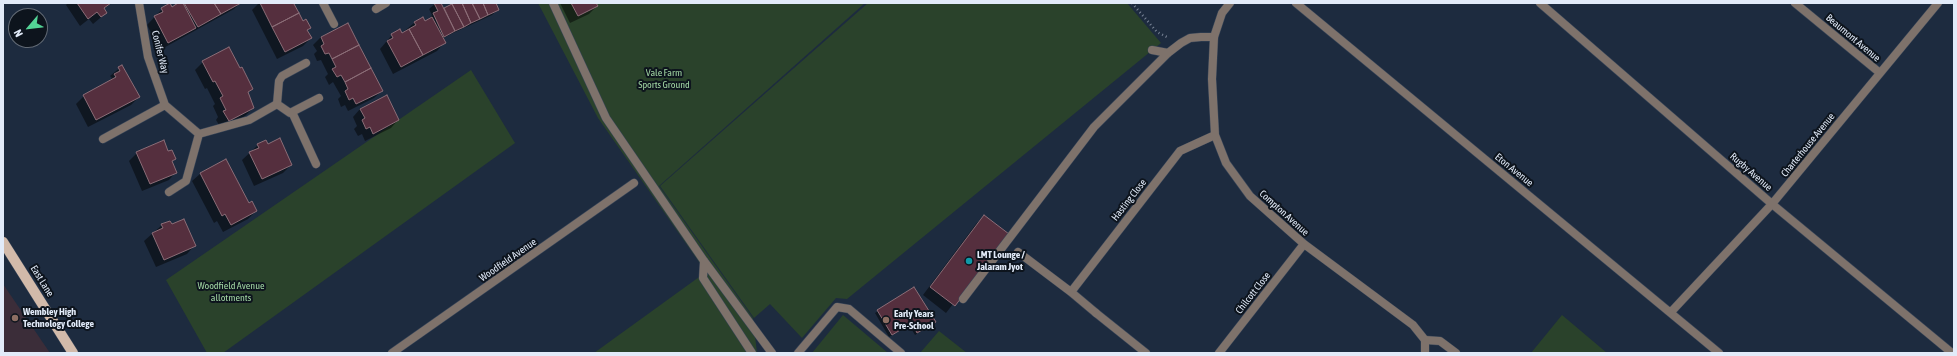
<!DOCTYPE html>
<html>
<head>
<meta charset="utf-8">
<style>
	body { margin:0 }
	#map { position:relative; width:1957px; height:356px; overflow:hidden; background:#1d2b3f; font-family:"Asap Condensed",sans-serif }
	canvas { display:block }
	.frame { position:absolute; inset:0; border:4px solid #e2ebf9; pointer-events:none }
	.north { position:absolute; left:8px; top:8px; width:40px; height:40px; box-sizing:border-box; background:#0d141d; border:1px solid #626a75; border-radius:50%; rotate:242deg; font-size:11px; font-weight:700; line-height:16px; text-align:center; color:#e2ebf9 }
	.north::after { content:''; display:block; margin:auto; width:14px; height:18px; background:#53d396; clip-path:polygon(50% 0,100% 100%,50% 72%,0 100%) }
</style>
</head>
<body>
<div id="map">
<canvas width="1957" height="356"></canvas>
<div class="frame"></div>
<div class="north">N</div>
</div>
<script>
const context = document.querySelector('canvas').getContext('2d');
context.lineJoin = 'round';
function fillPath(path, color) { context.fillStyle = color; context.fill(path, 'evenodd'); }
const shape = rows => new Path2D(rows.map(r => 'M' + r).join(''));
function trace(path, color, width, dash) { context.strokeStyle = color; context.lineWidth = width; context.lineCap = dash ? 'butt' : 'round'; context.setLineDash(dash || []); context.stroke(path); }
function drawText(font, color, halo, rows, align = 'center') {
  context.font = font + ' "Asap Condensed",sans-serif'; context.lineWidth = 4; context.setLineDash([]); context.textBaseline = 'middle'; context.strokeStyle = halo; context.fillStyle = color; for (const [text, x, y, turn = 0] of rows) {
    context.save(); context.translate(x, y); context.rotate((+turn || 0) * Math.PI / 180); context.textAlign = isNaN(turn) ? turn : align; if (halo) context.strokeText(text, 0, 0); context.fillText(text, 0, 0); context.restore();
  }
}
fillPath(shape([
	[3,284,50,353,3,353]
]), '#3b2d39');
fillPath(shape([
	[538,3,865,3,659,186,753,318,757,353,594,353,706,272,598,118],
	[868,3,1127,3,1161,43,847,299,836,298,802,338,770,304,754,318,660,186],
	[471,70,515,143,223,353,207,353,166,280],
	[843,315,888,353,812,353],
	[1562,315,1607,353,1531,353],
	[939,331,967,353,920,353]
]), '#2a422b');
fillPath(shape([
	[68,3,112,3,103,9,106,13,93,24,89,19,80,26,66,5],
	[180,3,240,3,234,9,160,50,147,25,162,9,171,8],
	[259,3,296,3,294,5,303,22,310,28,307,31,311,38,303,46,277,59,252,10],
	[436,3,440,3,443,10,457,3,495,3,498,9,492,15,451,34,442,39,444,43,437,51,393,74,380,49,392,35,401,34,414,23,424,22,428,20,432,15,429,9],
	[560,3,595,3,597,6,589,14,570,23],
	[347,24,382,91,374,98,348,111,345,105,341,107,338,99,341,96,333,82,329,85,325,77,328,74,321,60,317,61,314,54,317,51,313,45,321,37],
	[203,62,239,70,252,89,247,93,253,108,245,116,221,128,216,120,218,117,213,106,215,104,207,88,205,89,195,70],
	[122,66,139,97,131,105,88,127,76,104,84,96,107,83,112,78,110,76],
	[360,109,398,120,391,128,365,141,362,134,358,136,354,129,357,126,353,117],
	[258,145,267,145,291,165,283,173,254,186,242,160],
	[137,153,168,153,175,159,172,162,176,172,169,180,142,191,129,161],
	[226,160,249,204,256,211,248,219,223,232,217,221,214,223,192,181,200,174],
	[984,216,1008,234,946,313,923,295,976,224],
	[170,222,194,246,187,254,156,267,144,241,162,225],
	[914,289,935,322,915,335,909,325,889,337,875,313]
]), '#0007');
const building = shape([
	[77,3,111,3,104,8,107,13,101,17,97,12,88,19,77,3],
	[170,3,172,7,178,3,183,3,196,28,168,43,154,16,163,12,161,8,170,3],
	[184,3,214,3,221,14,198,27,184,3],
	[214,3,241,3,221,14,214,3],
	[260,3,297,3,294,4,299,13,272,27,260,3],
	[434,3,441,3,455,31,444,37,433,13,438,11,434,3],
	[455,3,462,3,471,23,464,27,452,4,455,3],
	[462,3,472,3,480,19,471,23,462,3],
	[472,3,483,3,488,15,480,19,472,3],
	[483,3,496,3,499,10,488,15,483,3],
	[571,3,596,3,598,6,578,16,571,3],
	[452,4,464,27,455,31,444,8,452,4],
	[299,13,303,21,306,19,311,28,307,30,312,38,285,52,272,27,299,13],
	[423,17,425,21,432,17,446,43,423,55,409,29,416,25,414,22,423,17],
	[348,23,359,45,332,59,329,53,325,54,321,46,324,44,321,37,348,23],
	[400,29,402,33,409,29,423,55,401,67,387,41,393,38,391,34,400,29],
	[359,45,371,68,345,82,341,75,337,77,332,69,336,67,332,59,359,45],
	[229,47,240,68,242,67,253,89,248,92,254,108,229,121,223,111,226,110,220,98,223,96,215,81,213,82,202,61,229,47],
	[122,65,140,97,96,120,83,95,116,77,114,74,120,71,118,67,122,65],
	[371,68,383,91,356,104,353,98,349,100,345,91,348,89,345,82,371,68],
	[387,95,399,120,373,134,370,127,366,129,362,120,365,118,360,109,387,95],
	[280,138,292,165,262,179,249,152,259,148,257,144,266,140,268,144,280,138],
	[164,140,168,151,172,150,176,159,172,161,177,173,150,184,136,152,164,140],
	[226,159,249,203,252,201,257,211,231,225,225,214,222,216,200,173,226,159],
	[984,215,1009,234,955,306,930,287,984,215],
	[184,219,196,246,164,260,152,233,163,228,161,224,170,221,172,224,184,219],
	[914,287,936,322,917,333,912,323,892,335,877,310,914,287]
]);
fillPath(building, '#552f3e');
trace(building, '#8b6d77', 1);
const service = shape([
	[323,3,334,24],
	[553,3,606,118,704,261,772,353],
	[376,9,386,3],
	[1152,50,1168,53],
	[306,63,282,76,279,81,277,104,290,113,319,98],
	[292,112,316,164],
	[704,261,703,278,752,353],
	[963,299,1094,127,1168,53,1181,43,1190,38,1201,37,1214,37],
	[1096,313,1146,353],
	[1425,340,1440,341,1456,353],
	[798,353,837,307,849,309,901,353]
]);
const minor = shape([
	[139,3,148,57,165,105,199,134,249,120,277,104],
	[1230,3,1222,13,1214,37,1212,79,1215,135,1226,163,1250,196,1304,244,1413,325,1425,340,1425,353],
	[1296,3,1719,353],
	[1540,3,1772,204,1952,353],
	[1795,3,1880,73],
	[103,139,165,105],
	[169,192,186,181,199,134],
	[1018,252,1071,292,1180,151,1215,135],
	[1071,292,1096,313],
	[1671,312,1772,204,1938,3],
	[392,353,634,183],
	[1219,353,1304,244]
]);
const primary = shape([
	[3,242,73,353]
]);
trace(service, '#394659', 9);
trace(minor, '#394659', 9);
trace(primary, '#394659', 11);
trace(shape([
	[1132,3,1157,32,1169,38]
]), '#7b8698', 2.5, [1, 3]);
trace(service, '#7e726b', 8);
trace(minor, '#7e726b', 8);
trace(primary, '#d2baaa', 10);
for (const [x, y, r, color] of [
	[969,261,4,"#0f9aa8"],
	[15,318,4,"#8d6e63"],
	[886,320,4,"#8d6e63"]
]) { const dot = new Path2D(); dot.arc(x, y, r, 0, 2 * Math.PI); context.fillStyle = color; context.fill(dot); trace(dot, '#0d141d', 1.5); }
drawText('10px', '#e2ebf9', '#0d141d', [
	["Beaumont Avenue",1853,38,40],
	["Conifer Way",160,52,76],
	["Charterhouse Avenue",1808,145,-51],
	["Eton Avenue",1514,170,39],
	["Rugby Avenue",1751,172,41],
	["Hasting Close",1129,200,-52],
	["Compton Avenue",1284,213,42],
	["Woodfield Avenue",508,260,-35],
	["East Lane",42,281,58],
	["Chilcott Close",1253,293,-52]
]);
drawText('10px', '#a1d5a2', '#0d141d', [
	["Vale Farm",664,73],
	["Sports Ground",664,85],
	["Woodfield Avenue",231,286],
	["allotments",231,298]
]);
drawText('bold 10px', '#e2ebf9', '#0d141d', [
	["LMT Lounge /",977,255],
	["Jalaram Jyot",977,267],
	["Wembley High",23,312],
	["Technology College",23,324],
	["Early Years",894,314],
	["Pre-School",894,326]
], 'left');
</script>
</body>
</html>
